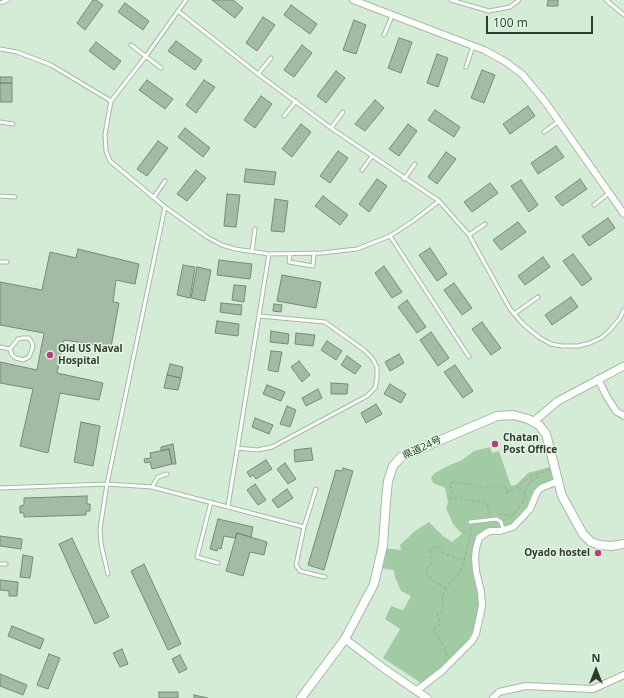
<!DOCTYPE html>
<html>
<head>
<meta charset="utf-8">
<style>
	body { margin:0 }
	#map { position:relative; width:624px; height:698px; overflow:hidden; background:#d4ebd5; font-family:"Open Sans",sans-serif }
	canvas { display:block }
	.north { position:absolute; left:576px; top:650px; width:40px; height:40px; -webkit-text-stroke:3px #e1f8e2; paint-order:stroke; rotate:0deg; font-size:11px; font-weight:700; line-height:16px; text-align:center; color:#313a31 }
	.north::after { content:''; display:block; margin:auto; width:14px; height:18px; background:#313a31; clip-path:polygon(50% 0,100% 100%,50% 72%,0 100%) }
	.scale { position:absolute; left:486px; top:16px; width:107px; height:18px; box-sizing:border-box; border:2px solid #313a31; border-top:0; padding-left:5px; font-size:12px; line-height:14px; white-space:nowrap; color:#313a31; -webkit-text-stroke:3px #e1f8e2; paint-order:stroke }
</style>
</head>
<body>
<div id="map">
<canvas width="624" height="698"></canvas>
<div class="north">N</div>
<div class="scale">100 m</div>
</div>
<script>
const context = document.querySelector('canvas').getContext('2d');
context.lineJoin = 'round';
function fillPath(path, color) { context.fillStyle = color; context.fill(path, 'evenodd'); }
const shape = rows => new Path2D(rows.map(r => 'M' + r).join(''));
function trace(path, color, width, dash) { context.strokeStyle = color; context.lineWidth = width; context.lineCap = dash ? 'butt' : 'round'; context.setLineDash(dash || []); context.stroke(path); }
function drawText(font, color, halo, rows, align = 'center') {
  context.font = font + ' "Open Sans","Noto Sans JP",sans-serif'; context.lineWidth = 3; context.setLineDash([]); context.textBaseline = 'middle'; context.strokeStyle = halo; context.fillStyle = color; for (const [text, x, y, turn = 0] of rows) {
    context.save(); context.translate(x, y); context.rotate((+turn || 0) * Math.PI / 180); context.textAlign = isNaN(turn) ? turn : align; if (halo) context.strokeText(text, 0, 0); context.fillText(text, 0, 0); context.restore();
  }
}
fillPath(shape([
	[490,447,492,453,499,451,511,486,516,485,528,473,553,466,558,482,543,487,530,509,515,524,487,532,476,548,481,597,474,632,459,650,439,669,421,683,383,658,400,629,385,619,391,606,402,610,404,609,411,596,401,591,395,577,394,570,379,568,384,548,401,550,400,545,415,531,429,522,443,536,452,542,462,534,453,524,446,508,448,502,445,488,433,483,431,477,435,473,450,465,462,460,474,451]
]), '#a1cba3');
const building = shape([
	[93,0,96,0,103,5,85,30,77,23,93,0],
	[212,0,233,0,243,8,235,18,212,0],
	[548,0,558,0,558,6,547,6,548,0],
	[125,3,149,21,143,30,118,12,125,3],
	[291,5,317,24,310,34,284,15,291,5],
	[263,17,275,25,257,51,246,43,263,17],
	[354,20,366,25,356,54,343,50,354,20],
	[399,38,412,42,401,73,388,68,399,38],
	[176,41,202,60,195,70,168,51,176,41],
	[96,42,121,61,114,70,89,51,96,42],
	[302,45,312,53,294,77,284,70,302,45],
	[437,54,448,58,438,87,427,83,437,54],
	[482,70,495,75,484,103,471,98,482,70],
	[336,71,345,78,326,103,317,96,336,71],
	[0,77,12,77,12,83,0,83,0,77],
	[147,80,173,99,165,109,139,90,147,80],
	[204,80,215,87,196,113,186,105,204,80],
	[0,83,12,83,12,102,0,102,0,83],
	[261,96,272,104,255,128,244,120,261,96],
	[375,100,384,108,365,131,355,124,375,100],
	[528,106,535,116,510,134,503,124,528,106],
	[435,110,460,127,454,137,428,120,435,110],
	[301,124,311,132,292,157,282,149,301,124],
	[408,124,417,131,399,156,389,149,408,124],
	[185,128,210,148,203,157,178,137,185,128],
	[158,141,168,148,147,176,137,169,158,141],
	[556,146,564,157,538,174,531,163,556,146],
	[338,151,348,158,330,183,320,176,338,151],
	[446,152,456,159,437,184,428,177,446,152],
	[246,169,276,172,274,185,244,182,246,169],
	[196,170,206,178,187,201,177,194,196,170],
	[377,179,387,186,369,212,359,204,377,179],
	[580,179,587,189,562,206,555,197,580,179],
	[521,180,538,205,529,212,511,186,521,180],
	[490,183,498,193,472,212,464,202,490,183],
	[227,194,240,195,236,227,224,226,227,194],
	[323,196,348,215,340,225,315,206,323,196],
	[275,199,288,201,284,232,271,231,275,199],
	[608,218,615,228,589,246,582,236,608,218],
	[518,222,526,232,501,250,493,240,518,222],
	[430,248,447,274,437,281,419,255,430,248],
	[78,249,139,264,135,284,116,280,113,302,119,303,111,347,64,340,57,373,103,383,99,400,60,393,48,453,20,446,33,389,0,383,0,362,37,370,44,333,0,325,0,282,42,290,50,252,76,258,78,249],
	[573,254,592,279,582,286,563,261,573,254],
	[543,257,550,267,525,285,518,276,543,257],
	[219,260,252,264,250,279,217,275,219,260],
	[183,265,195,267,190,298,177,295,183,265],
	[384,266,402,292,392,298,375,273,384,266],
	[197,267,211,270,205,301,191,298,197,267],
	[282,275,321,282,316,308,277,301,282,275],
	[454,283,472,308,462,315,444,290,454,283],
	[234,285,246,286,244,302,232,300,234,285],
	[571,297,578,307,552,325,545,315,571,297],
	[407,300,426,327,417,333,398,307,407,300],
	[221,303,242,305,241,315,220,312,221,303],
	[274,304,282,305,281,312,273,311,274,304],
	[217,321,239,324,238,336,215,333,217,321],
	[482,322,501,348,491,355,472,329,482,322],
	[271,331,289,334,288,344,270,342,271,331],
	[431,332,449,358,438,366,420,340,431,332],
	[296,333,315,335,313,346,295,344,296,333],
	[327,341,342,351,336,360,321,350,327,341],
	[271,351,282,352,278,372,268,370,271,351],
	[399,354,404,363,390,371,385,362,399,354],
	[347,356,361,366,355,374,341,365,347,356],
	[299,361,310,375,302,382,291,367,299,361],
	[170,364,183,367,181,378,167,375,170,364],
	[455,365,473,391,463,398,444,372,455,365],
	[167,375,181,378,178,390,164,388,167,375],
	[331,383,348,384,347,394,331,394,331,383],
	[390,384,406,394,401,403,384,394,390,384],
	[267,385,285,392,281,401,263,394,267,385],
	[318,389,322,398,306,406,302,398,318,389],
	[376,404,382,414,366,423,361,413,376,404],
	[287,406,296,410,290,427,280,424,287,406],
	[255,418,273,425,269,434,252,427,255,418],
	[81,422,100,426,93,466,74,462,81,422],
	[173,444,176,464,172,464,169,449,161,451,161,447,173,444],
	[311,448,313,460,295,462,294,450,311,448],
	[169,449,172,464,152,469,150,462,145,463,144,459,151,458,150,453,169,449],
	[266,460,272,469,256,479,253,475,250,477,247,472,266,460],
	[285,463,296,479,288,484,277,469,285,463],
	[343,468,353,471,324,570,308,565,336,470,342,471,343,468],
	[255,484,266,500,258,505,247,490,255,484],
	[287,489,293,498,278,508,272,500,287,489],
	[87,496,87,504,90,504,90,511,86,511,86,515,24,517,24,513,20,513,20,506,24,505,24,498,87,496],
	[218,519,253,527,251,537,237,533,235,538,224,536,221,549,218,548,217,551,210,549,218,519],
	[237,533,267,542,264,555,250,552,243,576,226,571,237,533],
	[0,536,22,539,21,549,0,546,0,536],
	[72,538,109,617,95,624,59,544,72,538],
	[23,555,33,557,30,578,20,577,23,555],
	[144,564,181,644,168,650,131,571,144,564],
	[0,580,18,582,17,596,9,596,9,591,0,590,0,580],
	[12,626,44,639,40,649,8,636,12,626],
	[122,649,128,664,120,667,113,653,122,649],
	[49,654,60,658,48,689,37,685,49,654],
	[180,655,187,669,179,673,172,659,180,655],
	[0,674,27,685,23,695,0,686,0,674],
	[159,692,178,692,178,698,159,698,159,692],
	[194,695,208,698,194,698,194,695]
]);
fillPath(building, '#a5baa5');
trace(building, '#768b77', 1);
const service = shape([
	[186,0,146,56,111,101,105,134,106,151,110,161,165,207,207,237,222,245,235,249,269,254,322,253,357,249,390,236,413,221,439,201],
	[451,0,489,11,510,7,519,0],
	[606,0,624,15],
	[0,3,8,0],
	[178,11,258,74,331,128,439,201,469,235,510,309,524,325,540,338,551,344,562,346,578,346,590,343,601,338,610,330,620,318,624,310],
	[384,35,392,16],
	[131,45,161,68],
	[0,49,17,52,51,65,111,101],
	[466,67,473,46],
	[258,74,271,58],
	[284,116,296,101],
	[0,122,13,124],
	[331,128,343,112],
	[544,132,559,121],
	[362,170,372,156],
	[404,179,415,164],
	[0,196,15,197],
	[154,197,165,181],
	[594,205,609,193],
	[469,235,485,224],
	[390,236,469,357],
	[252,251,255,229],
	[290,254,289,262,313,266,314,253],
	[0,262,7,262],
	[514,314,538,297],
	[23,338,29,338,32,343,33,347,29,357,23,360,16,358,12,355,10,349,18,339,23,338],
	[0,347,10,349],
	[237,448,257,450,272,447,367,396,375,388,377,378,377,367,372,358,364,350,325,322,259,316],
	[152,487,158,477,167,474],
	[0,488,107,484,152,487,304,527],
	[316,489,304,527,296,565,300,571,325,577],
	[211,502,197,557,218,563],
	[228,506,269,254],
	[470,522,497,519,501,522,503,529],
	[0,564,6,564],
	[108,574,101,544,100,529,107,484,165,207]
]);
const minor = shape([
	[353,0,484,50,506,62,523,75,546,103,624,214],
	[598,379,607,397,616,411,624,416],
	[416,691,442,671,472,641,476,634,482,606,481,592,476,571,475,558,476,549,479,538,486,533,490,531,500,531,513,527,530,509,537,492,541,488,558,481],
	[493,698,499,692,526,686,593,689,624,675]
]);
const tertiary = shape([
	[533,422,558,401,624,366],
	[345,639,386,670,427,698]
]);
const secondary = shape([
	[301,698,345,639,374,584,383,545,386,500,388,481,393,466,401,457,497,416,513,415,528,419,539,425,546,434,562,496,583,534,591,542,600,545,611,546,624,544]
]);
trace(service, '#a4baa5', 5);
trace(minor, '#a4baa5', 8);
trace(tertiary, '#a4baa5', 9);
trace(secondary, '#a4baa5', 10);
trace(shape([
	[518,487,522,492,525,493],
	[489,514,487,503,480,501,466,500,458,497,450,499,452,494,450,483,468,483,477,487,502,486,507,488,507,493,518,486,531,476,548,470],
	[498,514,512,516,523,502,527,487,531,481,538,477,538,473],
	[446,589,427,576,426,571,432,562,430,550,437,546,441,548,443,553,464,561],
	[447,656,444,646,433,630,441,624,437,615,443,610,442,596,449,584,459,574,464,561,471,532,470,526]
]), '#a1b4a2', 1.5, [4, 2]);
trace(service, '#fff', 3);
trace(minor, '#fff', 6);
trace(tertiary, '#fff', 7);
trace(secondary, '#fff', 8);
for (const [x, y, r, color] of [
	[50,355,4,"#c13979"],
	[495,444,4,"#c13979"],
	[598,553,4,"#c13979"]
]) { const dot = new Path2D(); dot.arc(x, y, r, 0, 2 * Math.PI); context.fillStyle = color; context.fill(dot); trace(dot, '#e1f8e2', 1.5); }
drawText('bold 10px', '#313a31', '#e1f8e2', [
	["Old US Naval",58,349],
	["Hospital",58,361],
	["Chatan",503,438],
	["Post Office",503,450],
	["Oyado hostel",590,553,"right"]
], 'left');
drawText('10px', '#313a31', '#e1f8e2', [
	["県道24号",422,448,-25]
]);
</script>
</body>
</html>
